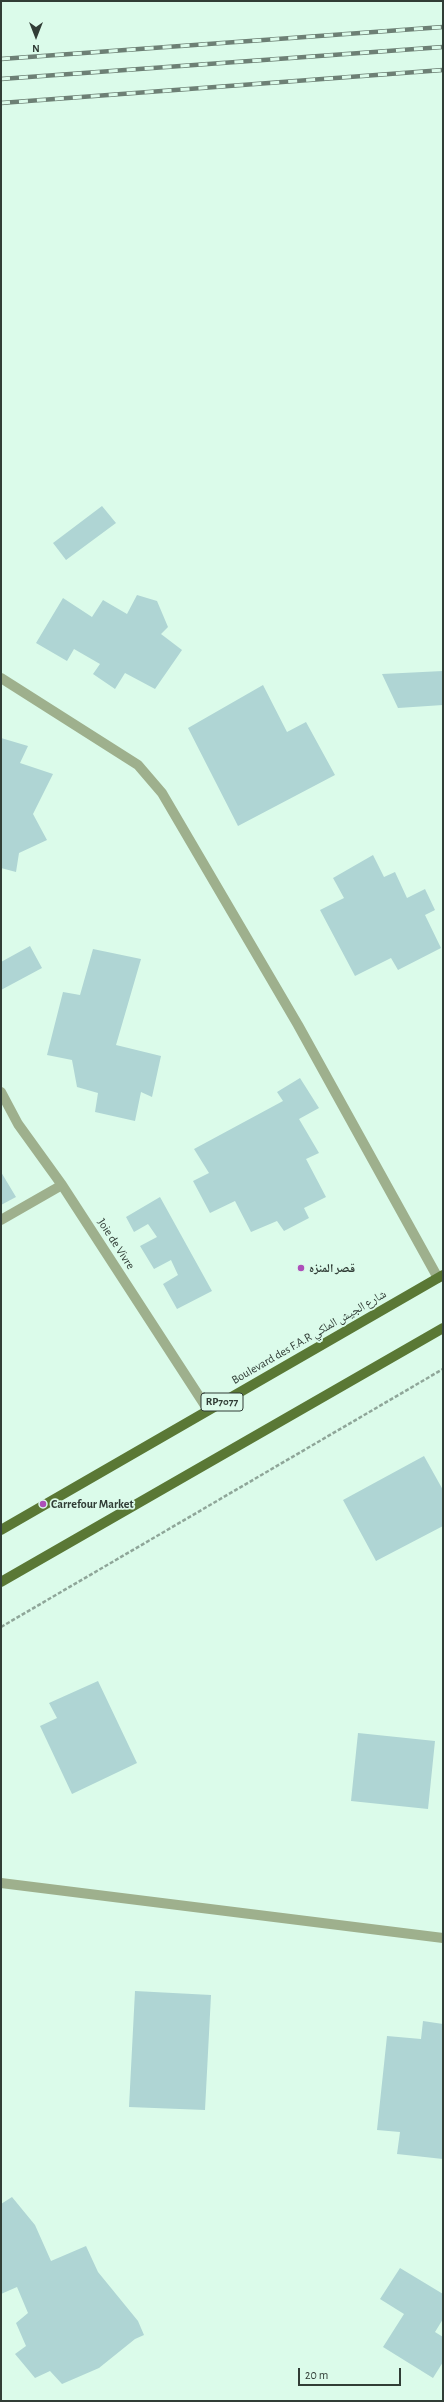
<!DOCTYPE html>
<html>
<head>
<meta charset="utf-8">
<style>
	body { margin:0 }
	#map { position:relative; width:444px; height:2402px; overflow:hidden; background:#dbfbea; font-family:"Alegreya Sans",sans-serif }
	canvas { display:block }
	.frame { position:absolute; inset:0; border:2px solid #313d36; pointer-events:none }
	.north { position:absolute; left:16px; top:16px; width:40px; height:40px; -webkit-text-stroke:3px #dbfbea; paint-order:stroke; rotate:180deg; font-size:11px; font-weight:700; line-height:16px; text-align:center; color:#313d36 }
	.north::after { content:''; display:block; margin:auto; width:14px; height:18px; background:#313d36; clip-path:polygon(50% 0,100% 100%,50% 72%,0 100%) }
	.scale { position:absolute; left:298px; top:2368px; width:103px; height:18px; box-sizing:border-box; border:2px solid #313d36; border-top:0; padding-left:5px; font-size:12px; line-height:14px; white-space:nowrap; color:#313d36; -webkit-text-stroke:3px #dbfbea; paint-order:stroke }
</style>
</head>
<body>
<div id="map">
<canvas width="444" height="2402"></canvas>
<div class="frame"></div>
<div class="north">N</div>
<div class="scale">20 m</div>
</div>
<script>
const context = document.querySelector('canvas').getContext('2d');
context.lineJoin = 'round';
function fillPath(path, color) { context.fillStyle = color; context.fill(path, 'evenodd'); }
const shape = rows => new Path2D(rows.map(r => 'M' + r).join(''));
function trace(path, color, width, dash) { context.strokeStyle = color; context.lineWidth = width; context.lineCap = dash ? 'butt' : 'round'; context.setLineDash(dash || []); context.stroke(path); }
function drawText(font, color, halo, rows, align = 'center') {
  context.font = font + ' "Alegreya Sans","Noto Naskh Arabic",sans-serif'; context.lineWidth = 3.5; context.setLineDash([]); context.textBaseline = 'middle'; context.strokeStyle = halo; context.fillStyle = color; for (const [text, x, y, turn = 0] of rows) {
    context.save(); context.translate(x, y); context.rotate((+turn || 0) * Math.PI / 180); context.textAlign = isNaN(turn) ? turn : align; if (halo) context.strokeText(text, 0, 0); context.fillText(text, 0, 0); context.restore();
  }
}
fillPath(shape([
	[102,506,116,523,66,560,53,543],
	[137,595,157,601,168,627,161,634,182,650,155,689,125,673,115,689,93,674,100,664,74,649,67,661,36,643,63,598,92,617,103,600,127,614],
	[443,671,443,705,398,708,382,674],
	[263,685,287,732,306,722,335,775,238,826,188,728],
	[1,738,28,746,20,763,53,774,33,814,47,840,19,853,16,872,1,868],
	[373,855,384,877,395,872,407,898,425,889,435,910,425,915,441,948,398,970,391,958,355,976,320,910,344,898,333,878],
	[30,946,42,968,1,990,1,962],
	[93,949,141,959,116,1045,161,1056,152,1097,141,1092,135,1121,95,1112,98,1093,77,1087,72,1060,47,1055,63,992,80,995],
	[300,1078,319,1108,299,1119,319,1153,306,1159,326,1197,304,1208,309,1218,284,1231,277,1221,251,1232,235,1201,210,1213,193,1181,209,1173,194,1149,283,1101,277,1092],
	[1,1172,16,1197,1,1205],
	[160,1197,212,1291,177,1309,163,1284,178,1275,171,1260,154,1269,140,1246,157,1237,148,1224,134,1232,126,1217],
	[424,1456,443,1490,443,1526,376,1561,343,1500],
	[98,1681,137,1763,72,1794,40,1726,57,1718,49,1703],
	[358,1733,435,1741,428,1809,351,1801],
	[135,1991,211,1995,205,2110,129,2107],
	[423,2021,443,2024,443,2159,397,2154,400,2132,377,2130,387,2036,421,2039],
	[12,2197,35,2225,51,2261,86,2246,98,2272,138,2321,144,2335,135,2339,99,2368,62,2384,50,2371,35,2378,15,2354,26,2346,16,2323,28,2313,17,2287,1,2294,1,2204],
	[400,2268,443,2294,443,2319,435,2332,443,2337,443,2362,433,2378,383,2347,404,2314,380,2299]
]), '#afd5d4');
trace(shape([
	[1,1627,443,1369]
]), '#8fa699', 2.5, [4, 2]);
trace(shape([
	[1,678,138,765,162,793,298,1025,438,1278],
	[1,1092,18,1124,62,1185,208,1410],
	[1,1220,62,1185],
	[1,1883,443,1938]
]), '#9eb08d', 10);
trace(shape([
	[1,1530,443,1275],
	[1,1582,443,1328]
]), '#5a7835', 10);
const rail = shape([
	[1,59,443,27],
	[1,79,443,47],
	[1,103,443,70]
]);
trace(rail, '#6d8075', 4.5);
trace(rail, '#dbfbea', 3, [9]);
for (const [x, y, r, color] of [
	[301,1268,4,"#ad4fb9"],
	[43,1504,4,"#ad4fb9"]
]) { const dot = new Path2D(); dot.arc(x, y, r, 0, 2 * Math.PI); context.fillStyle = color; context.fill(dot); trace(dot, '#dbfbea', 1.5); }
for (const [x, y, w] of [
	[222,1402,42]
]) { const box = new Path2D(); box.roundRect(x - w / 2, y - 9, w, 18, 3); context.fillStyle = '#dbfbea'; context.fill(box); trace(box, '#313d36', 1); }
drawText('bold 11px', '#313d36', null, [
	["RP7077",222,1402]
]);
drawText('12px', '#313d36', '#dbfbea', [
	["Joie de Vivre",116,1244,57],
	["Boulevard des F.A.R شارع الجيش الملكي",309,1337,-30]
]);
drawText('bold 12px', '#313d36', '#dbfbea', [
	["قصر المنزه",309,1268],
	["Carrefour Market",51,1504]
], 'left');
</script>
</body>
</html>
